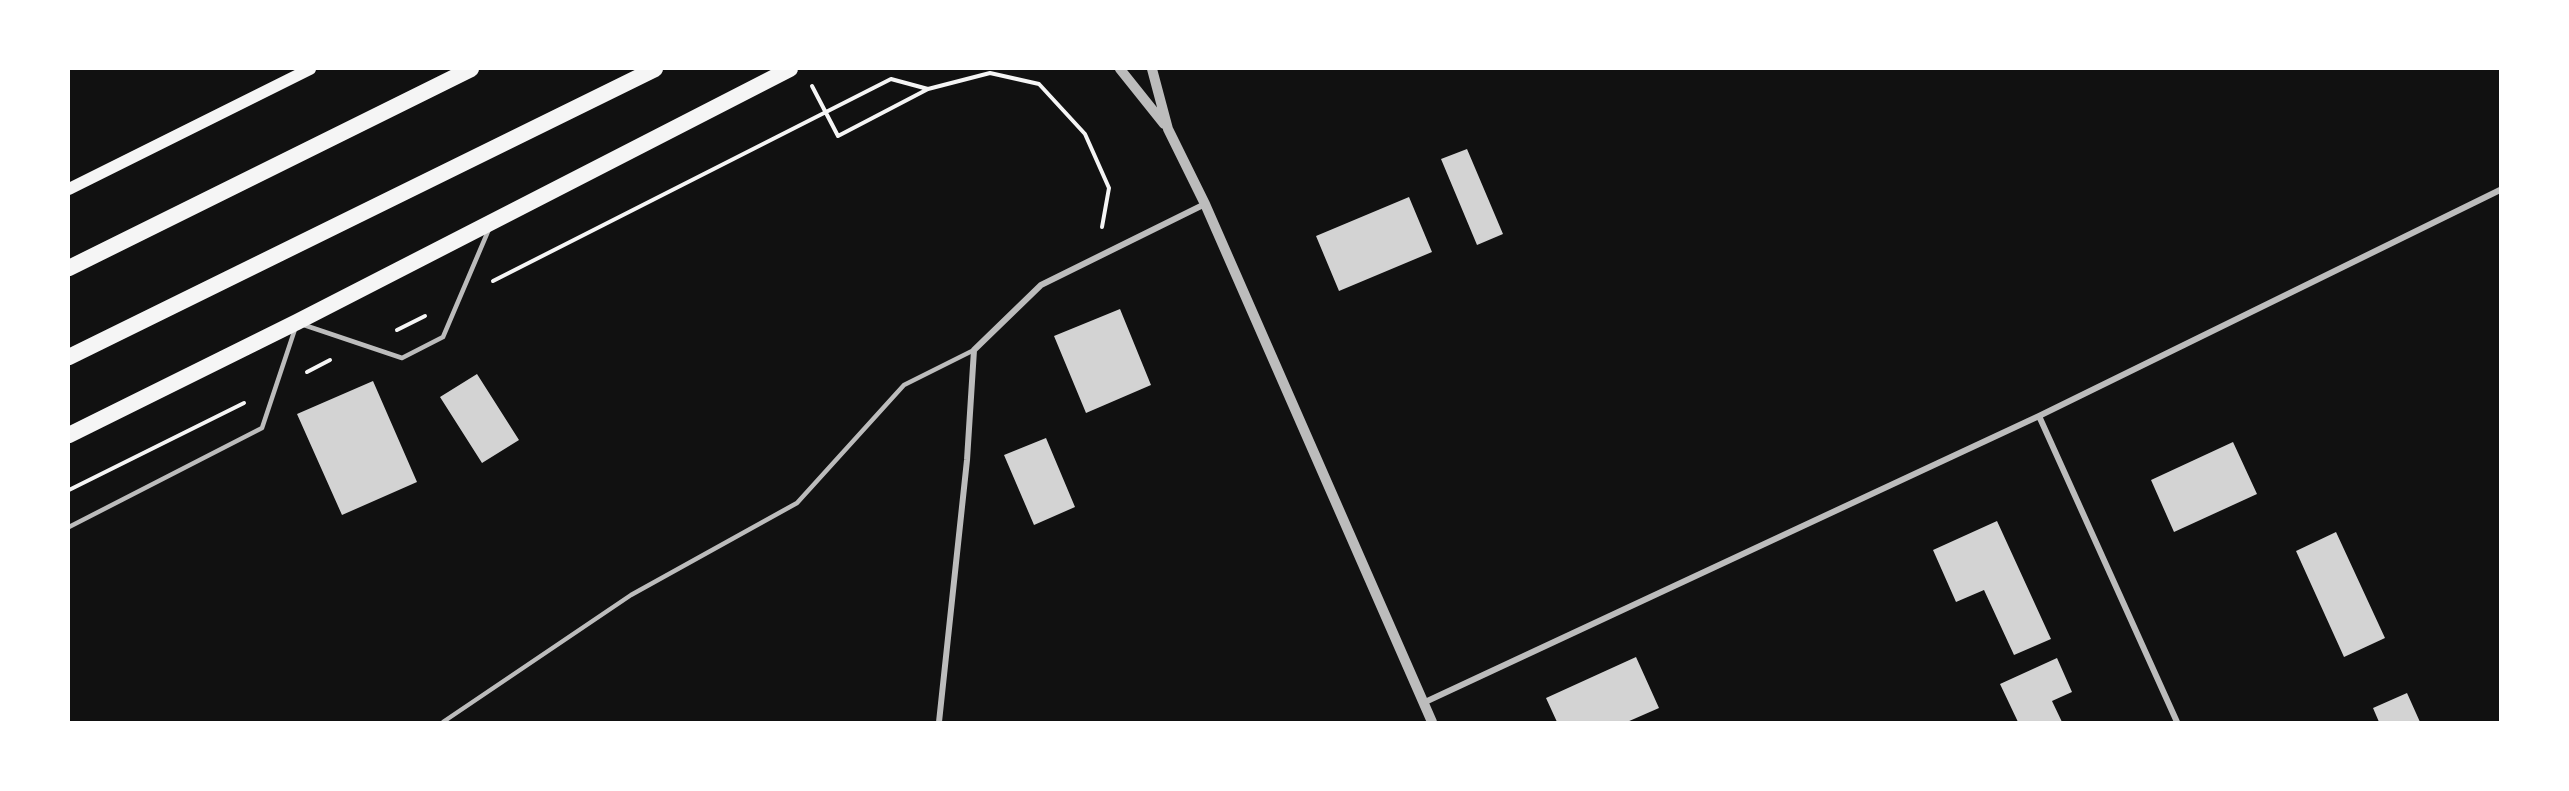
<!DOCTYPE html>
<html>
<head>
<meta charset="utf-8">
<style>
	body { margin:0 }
	#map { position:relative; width:2569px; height:791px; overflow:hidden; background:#111; font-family:"DejaVu Sans",sans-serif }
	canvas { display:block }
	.frame { position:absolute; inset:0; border:70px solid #fff; pointer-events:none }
</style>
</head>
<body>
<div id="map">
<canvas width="2569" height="791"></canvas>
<div class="frame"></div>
</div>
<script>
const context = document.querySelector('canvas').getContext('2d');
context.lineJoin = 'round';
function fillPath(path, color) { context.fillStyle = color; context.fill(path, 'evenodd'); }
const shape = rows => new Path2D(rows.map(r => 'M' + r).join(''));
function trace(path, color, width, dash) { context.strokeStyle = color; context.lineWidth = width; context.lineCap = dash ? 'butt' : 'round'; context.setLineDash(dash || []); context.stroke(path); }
fillPath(shape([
	[1467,149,1503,234,1477,245,1441,159],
	[1409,197,1432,252,1339,291,1316,236],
	[1120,309,1151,385,1086,413,1054,336],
	[477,374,519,440,482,463,440,397],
	[373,381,417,482,342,515,297,414],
	[1046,438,1075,507,1034,525,1004,455],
	[2233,442,2257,494,2174,532,2151,480],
	[1997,521,2051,639,2014,655,1984,590,1956,602,1933,550],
	[2336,532,2385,638,2344,657,2296,551],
	[1636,657,1659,708,1627,722,1557,722,1546,698],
	[2057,658,2072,692,2052,701,2062,722,2018,722,2000,684],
	[2407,693,2420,722,2379,722,2373,708]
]), '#d3d3d3');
trace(shape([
	[812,86,838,136,928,89,990,73,1039,84,1085,134,1109,188,1102,227],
	[493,281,891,79,928,89],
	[397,330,425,316],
	[307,372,330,360],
	[69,490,244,403]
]), '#f5f5f5', 4);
trace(shape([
	[304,325,402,358,443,337,489,229],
	[69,527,262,428,295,329],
	[443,722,631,595,797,503,904,385,974,350]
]), '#bcbcbc', 4.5);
trace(shape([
	[2039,416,2177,722],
	[1423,703,2039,416,2500,190],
	[939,722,967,460,974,350,1041,285,1205,204]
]), '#bcbcbc', 6);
trace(shape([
	[1120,69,1164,124],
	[1152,69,1168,129,1205,204,1432,722]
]), '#bcbcbc', 10);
trace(shape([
	[69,189,310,69]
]), '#f5f5f5', 12);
trace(shape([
	[69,268,471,69],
	[69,357,655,69],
	[69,435,297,322,790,69]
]), '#f5f5f5', 16);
</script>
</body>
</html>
